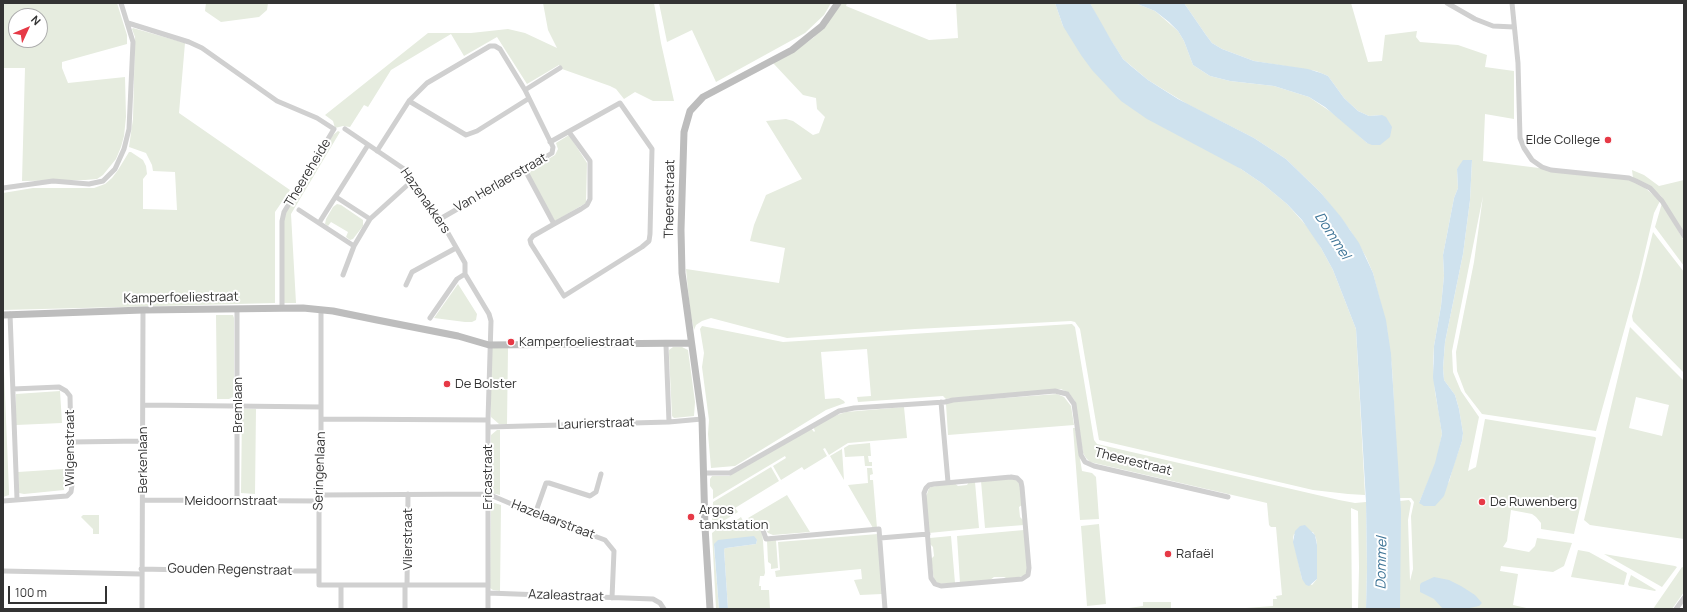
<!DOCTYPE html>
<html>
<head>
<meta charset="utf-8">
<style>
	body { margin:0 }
	#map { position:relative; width:1687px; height:612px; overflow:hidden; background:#fff; font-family:Manrope,sans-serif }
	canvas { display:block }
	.frame { position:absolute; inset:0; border:4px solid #333; pointer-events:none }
	.north { position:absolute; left:8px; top:8px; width:40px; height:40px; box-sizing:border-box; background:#fff; border:1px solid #adadad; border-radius:50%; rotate:46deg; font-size:11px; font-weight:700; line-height:16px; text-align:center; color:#333 }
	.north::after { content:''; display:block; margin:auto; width:14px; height:18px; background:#e63946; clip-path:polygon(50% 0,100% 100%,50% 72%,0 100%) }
	.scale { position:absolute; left:8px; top:586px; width:99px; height:18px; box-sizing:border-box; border:2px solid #333; border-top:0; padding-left:5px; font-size:12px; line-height:14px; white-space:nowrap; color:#333; -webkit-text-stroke:3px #fff; paint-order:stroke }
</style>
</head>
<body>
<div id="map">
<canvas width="1687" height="612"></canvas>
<div class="frame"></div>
<div class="north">N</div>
<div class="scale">100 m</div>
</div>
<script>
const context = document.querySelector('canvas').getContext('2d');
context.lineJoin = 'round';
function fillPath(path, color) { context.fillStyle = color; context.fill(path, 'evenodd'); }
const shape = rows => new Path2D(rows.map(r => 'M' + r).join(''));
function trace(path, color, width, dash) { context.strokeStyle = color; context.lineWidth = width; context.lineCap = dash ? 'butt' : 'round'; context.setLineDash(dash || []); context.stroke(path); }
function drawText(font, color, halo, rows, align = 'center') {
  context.font = font + ' Manrope,sans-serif'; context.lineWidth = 4; context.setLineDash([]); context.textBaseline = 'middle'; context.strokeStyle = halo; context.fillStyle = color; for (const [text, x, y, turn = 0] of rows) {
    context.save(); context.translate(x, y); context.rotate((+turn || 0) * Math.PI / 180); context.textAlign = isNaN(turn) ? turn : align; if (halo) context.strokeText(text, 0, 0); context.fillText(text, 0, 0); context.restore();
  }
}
fillPath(shape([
	[3,3,117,3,127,35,127,44,62,62,62,68,68,83,125,77,126,117,124,136,121,147,116,159,103,175,97,179,85,180,22,181,25,68,3,68],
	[16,16,40,16,40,40,16,40],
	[206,3,268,3,267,10,259,17,221,22,205,11],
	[543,3,654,3,661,43,674,101,653,101,635,92,624,99,616,89,610,86,562,69,559,65,527,84,497,37,464,56,451,34,391,70,368,107,364,105,350,127,343,126,335,128,333,121,325,115,428,33,471,33,508,29,525,33,557,48,548,30],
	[659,3,831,3,824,15,805,33,716,82,692,30,667,42],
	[840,3,847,3,846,6,929,40,958,38,956,3,1055,3,1063,26,1241,169,1263,184,1287,204,1312,232,1321,248,1333,270,1356,329,1365,495,1348,494,1313,490,1099,440,1080,329,1075,322,1071,321,915,329,787,338,711,318,702,321,696,325,694,330,690,311,686,269,779,283,785,248,750,241,754,225,766,195,802,179,766,121,786,119,793,121,813,135,819,133,825,117,817,109,816,98,803,95,773,63,799,48,813,38,827,24],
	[1090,3,1135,3,1155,11,1178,31,1184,41,1193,65,1210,76,1230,81,1274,86,1309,97,1337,116,1367,143,1382,115,1369,116,1358,111,1344,98,1328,76,1316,71,1254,61,1222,49,1212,43,1206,35,1184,3,1351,3,1368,62,1382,61,1385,35,1417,31,1416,37,1420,42,1458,45,1487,55,1485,67,1514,71,1514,119,1485,114,1483,161,1627,179,1643,186,1660,201,1654,213,1639,277,1596,431,1482,414,1465,392,1457,371,1456,352,1474,262,1483,196,1452,351,1453,372,1461,391,1479,417,1468,471,1476,467,1485,419,1595,437,1596,438,1574,534,1541,529,1541,523,1536,517,1532,514,1511,510,1507,541,1503,547,1529,552,1535,546,1537,538,1572,543,1564,566,1553,572,1501,566,1500,571,1518,574,1513,605,1531,609,1400,609,1400,501,1409,500,1411,503,1408,520,1410,581,1413,569,1411,516,1414,502,1411,498,1400,498,1397,460,1392,368,1387,329,1373,273,1366,257,1350,230,1321,193,1286,159,1254,138,1187,104,1148,80,1123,59,1101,25],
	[1472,160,1470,200,1463,254,1445,342,1443,368,1444,380,1455,395,1459,409,1463,433,1462,441,1453,467,1449,482,1419,503,1436,463,1442,434,1439,414,1435,392,1433,363,1434,346,1441,306,1444,276,1443,255,1454,198,1458,188,1457,169],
	[133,28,185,43,179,113,290,190,275,212,275,303,3,310,3,193,33,188,94,188,105,184,112,178,118,170,129,152,131,152,143,160,146,166,147,174,143,179,143,209,177,210,175,172,153,171,152,165,146,153,129,147,133,119,135,37,132,29],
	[338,131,340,132,291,214,296,303,281,303,282,214,333,135],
	[569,135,587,163,586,203,555,221,527,172,555,155,558,149,556,143],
	[1632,170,1644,175,1659,186,1684,180,1684,233,1661,196,1648,185,1633,178],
	[1662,203,1684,241,1684,266,1655,227],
	[337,204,341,205,363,220,363,226,353,239,350,240,346,237,348,232,331,222,328,226,325,224,326,219,333,207],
	[1653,232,1684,272,1684,373,1633,321,1632,316],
	[458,284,477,314,476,320,472,322,465,322,434,318],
	[216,315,233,315,234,318,234,383,233,397,229,399,217,399],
	[1072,324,1075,327,1094,440,1097,444,1339,500,1355,503,1366,502,1367,568,1366,609,1358,609,1359,568,1358,511,1351,508,1352,609,1232,609,1273,606,1273,599,1277,599,1276,596,1282,595,1276,527,1271,527,1269,525,1267,503,1090,462,1086,458,1083,453,1075,401,1069,393,1061,389,951,398,946,399,943,396,858,402,857,397,871,396,867,349,821,352,825,399,839,398,844,401,845,403,826,410,735,466,711,468,708,434,709,420,702,367,704,353,700,329,702,326,783,342],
	[1313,532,1316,538,1317,545,1317,579,1312,585,1302,579,1293,538,1294,534],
	[1630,327,1684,381,1684,539,1590,525,1584,520],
	[1636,397,1669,405,1662,436,1629,428],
	[3,347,9,491,9,495,3,497],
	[673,347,682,347,688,350,695,402,694,416,674,418,672,416,669,354,669,350],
	[491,348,508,348,507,424,499,424,491,417],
	[60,391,62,423,16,425,16,394],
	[1057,394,1064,397,1071,406,1074,425,948,435,946,404,951,402],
	[904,407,907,438,848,443,829,455,825,448,823,449,827,456,804,470,802,467,781,480,773,466,786,458,785,456,713,499,713,490,710,486,710,479,712,476,729,476,811,428,814,432,815,431,813,427,834,416,846,412],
	[244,409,256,409,255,494,241,493,242,412],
	[1073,428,1075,428,1082,471,1092,473,1096,477,1099,519,1080,520],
	[497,430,500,430,500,495,491,493,491,435],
	[870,443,871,456,868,456,869,462,872,462,872,466,865,466,864,456,845,457,844,448,849,445],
	[842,449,844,480,830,456],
	[771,467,779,481,735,508,738,512,720,523,712,523,713,502],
	[867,468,872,468,873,474,870,475,870,480,873,480,877,528,873,528,848,485,868,483],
	[64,469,64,490,24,494,19,493,18,472],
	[1011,479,1016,480,1020,484,1022,505,1019,507,1020,517,1023,520,1024,525,985,528,981,481],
	[969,482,975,482,979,528,929,533,926,497,929,488,931,487,954,483,958,486,967,485],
	[787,495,810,532,773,535,768,533,763,525,758,522,734,523,734,522,741,517,743,521],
	[491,502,501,505,500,591,493,590,490,588],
	[83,515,99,515,99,534,93,534,93,529,81,517],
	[1099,524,1106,604,1087,606,1081,526],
	[755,526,759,528,762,532,763,541,765,573,764,576,760,576,759,586,761,586,761,590,769,590,770,609,728,609,724,549,726,548,756,544,757,540,714,546,719,609,716,609,712,533,717,529],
	[1024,530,1027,565,1027,572,1024,576,1008,579,1004,577,994,577,990,580,960,583,957,536],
	[878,534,882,594,860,595,854,580,862,579,861,569,776,577,775,571,780,570,778,542],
	[951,536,955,583,939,584,934,580,931,559,934,556,933,547,930,544,930,538],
	[776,540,778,568,771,569,771,564,768,562,767,541],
	[1578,550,1589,552,1627,573,1624,585,1571,577],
	[1604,554,1675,566,1677,567,1662,587],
	[1682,567,1684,568,1684,592,1672,609,1653,609],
	[1631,575,1656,590,1655,591,1629,586,1628,584],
	[1143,602,1171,602,1171,609,1129,609,1129,608,1143,606]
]), '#e6ecdf');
fillPath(shape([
	[1055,3,1090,3,1111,40,1123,59,1131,66,1148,80,1178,99,1254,138,1286,159,1321,193,1341,217,1359,243,1373,273,1380,299,1386,320,1391,354,1401,511,1400,609,1366,609,1367,568,1366,502,1356,329,1333,270,1321,248,1302,220,1287,204,1263,184,1241,169,1147,119,1121,101,1092,70,1081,55,1063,26],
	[1135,3,1184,3,1206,35,1212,43,1222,49,1254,61,1308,69,1321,73,1328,76,1344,98,1358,111,1369,116,1382,115,1386,117,1392,127,1390,137,1380,145,1372,145,1367,143,1325,107,1309,97,1274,86,1230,81,1210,76,1193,65,1184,41,1178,31,1169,22,1155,11],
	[1463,160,1472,160,1470,200,1463,254,1445,342,1443,368,1444,380,1455,395,1459,409,1463,433,1462,441,1444,496,1435,506,1424,506,1419,503,1435,463,1442,434,1433,378,1434,346,1441,306,1444,276,1443,255,1454,198,1458,188,1457,169],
	[1305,525,1315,535,1317,545,1317,579,1309,586,1306,585,1302,579,1293,542,1295,531,1300,526],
	[754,536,757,540,756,544,726,548,724,549,728,609,719,609,714,544,718,540],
	[1434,577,1449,580,1461,586,1475,595,1482,603,1479,606,1465,609,1443,609,1434,599,1420,592,1420,585,1421,583]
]), '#cfe2ee');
trace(shape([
	[1447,3,1475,19,1493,26,1514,27],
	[1512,3,1518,63,1520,138,1524,148,1532,160,1542,167,1551,170,1629,178,1636,181,1650,188,1662,201,1684,236],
	[128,23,189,42,202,48,277,101,317,118,334,129,284,212,282,221,282,308],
	[525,90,560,68],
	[409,101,466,135,477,131,528,99],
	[345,129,407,171,430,211,440,219,465,263,465,274,489,314,491,321,488,420,488,609],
	[377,151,409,101,427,83,490,46,495,46,500,49,525,90,553,147,552,153,525,170,440,219],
	[525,170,554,224,533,236,530,240,531,244,564,296,642,247,649,241,650,234,652,149,620,103,550,142],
	[3,188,53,181,89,184,103,181,115,169,124,149,129,129,133,42,121,3],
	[336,197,370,219],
	[299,210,354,246],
	[319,223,368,145],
	[554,224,581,209,587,205,590,199,590,161,569,132],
	[343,275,354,246,370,219,413,180],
	[406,285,412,272,456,248],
	[321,310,321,495,319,501,319,585,341,585,341,609],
	[10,314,17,499],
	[430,318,457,279,465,274],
	[666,345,669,422],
	[941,402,948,482],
	[144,405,321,407],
	[322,419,488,420],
	[489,427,669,422,702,419],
	[71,442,142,441],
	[704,473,730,473,839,411,854,408,945,402,953,400,1055,391,1067,394,1074,404,1081,455,1085,462,1094,466,1228,497],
	[1011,477,1017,478,1021,482,1022,487,1029,568,1028,575,1022,579,941,586,935,584,931,578,924,493,926,488,929,485,934,484,1011,477],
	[321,495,488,494,535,514,605,540,614,551,612,598],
	[143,500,319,501],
	[3,501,67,496,71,492,72,485,70,396,66,391,59,387,13,389],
	[237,501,237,310],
	[535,514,546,483,549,483,590,496,596,492,601,474],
	[705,527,755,524,762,527,766,539,879,529,885,609],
	[880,538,928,534],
	[141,569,234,571,319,571],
	[3,571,141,574],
	[341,585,488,585],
	[405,585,405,609],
	[407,585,408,494],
	[488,593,653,599,660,603,664,609],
	[142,609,143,310],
	[1676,609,1684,598]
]), '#d0d0d0', 5);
trace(shape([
	[3,315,143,310,303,308,333,311,377,320,458,336,489,345,691,343],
	[710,609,705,527,702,419,682,273,681,230,684,132,690,111,703,97,792,50,822,26,838,3]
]), '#bdbdbd', 7);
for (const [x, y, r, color] of [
	[1608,140,4,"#e63946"],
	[511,342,4,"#e63946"],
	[447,384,4,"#e63946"],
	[1482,502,4,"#e63946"],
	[691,517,4,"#e63946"],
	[1168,554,4,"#e63946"]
]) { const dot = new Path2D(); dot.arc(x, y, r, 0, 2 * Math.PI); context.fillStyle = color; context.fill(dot); trace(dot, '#fff', 1.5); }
drawText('13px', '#333', '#fff', [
	["Elde College",1600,140,"right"],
	["Kamperfoeliestraat",519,342],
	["De Bolster",455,384],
	["De Ruwenberg",1490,502],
	["Argos",699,510],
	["tankstation",699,525],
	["Rafaël",1176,554]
], 'left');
drawText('13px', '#333', '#fff', [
	["Theereheide",308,173,-59],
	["Van Herlaerstraat",501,183,-30],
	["Theerestraat",670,199,-89],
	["Hazenakkers",425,201,55],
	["Kamperfoeliestraat",181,298,-1],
	["Bremlaan",238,405,-90],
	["Laurierstraat",596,424,-2],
	["Wilgenstraat",70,448,-90],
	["Berkenlaan",143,460,-90],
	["Theerestraat",1133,462,14],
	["Seringenlaan",320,471,-88],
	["Ericastraat",488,477,-90],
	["Meidoornstraat",231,501],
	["Hazelaarstraat",553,520,21],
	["Vlierstraat",408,539,-90],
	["Gouden Regenstraat",230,570,1],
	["Azaleastraat",566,596,2]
]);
drawText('italic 14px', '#3f7597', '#fff', [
	["Dommel",1332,236,57],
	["Dommel",1382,563,-89]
]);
</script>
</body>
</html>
